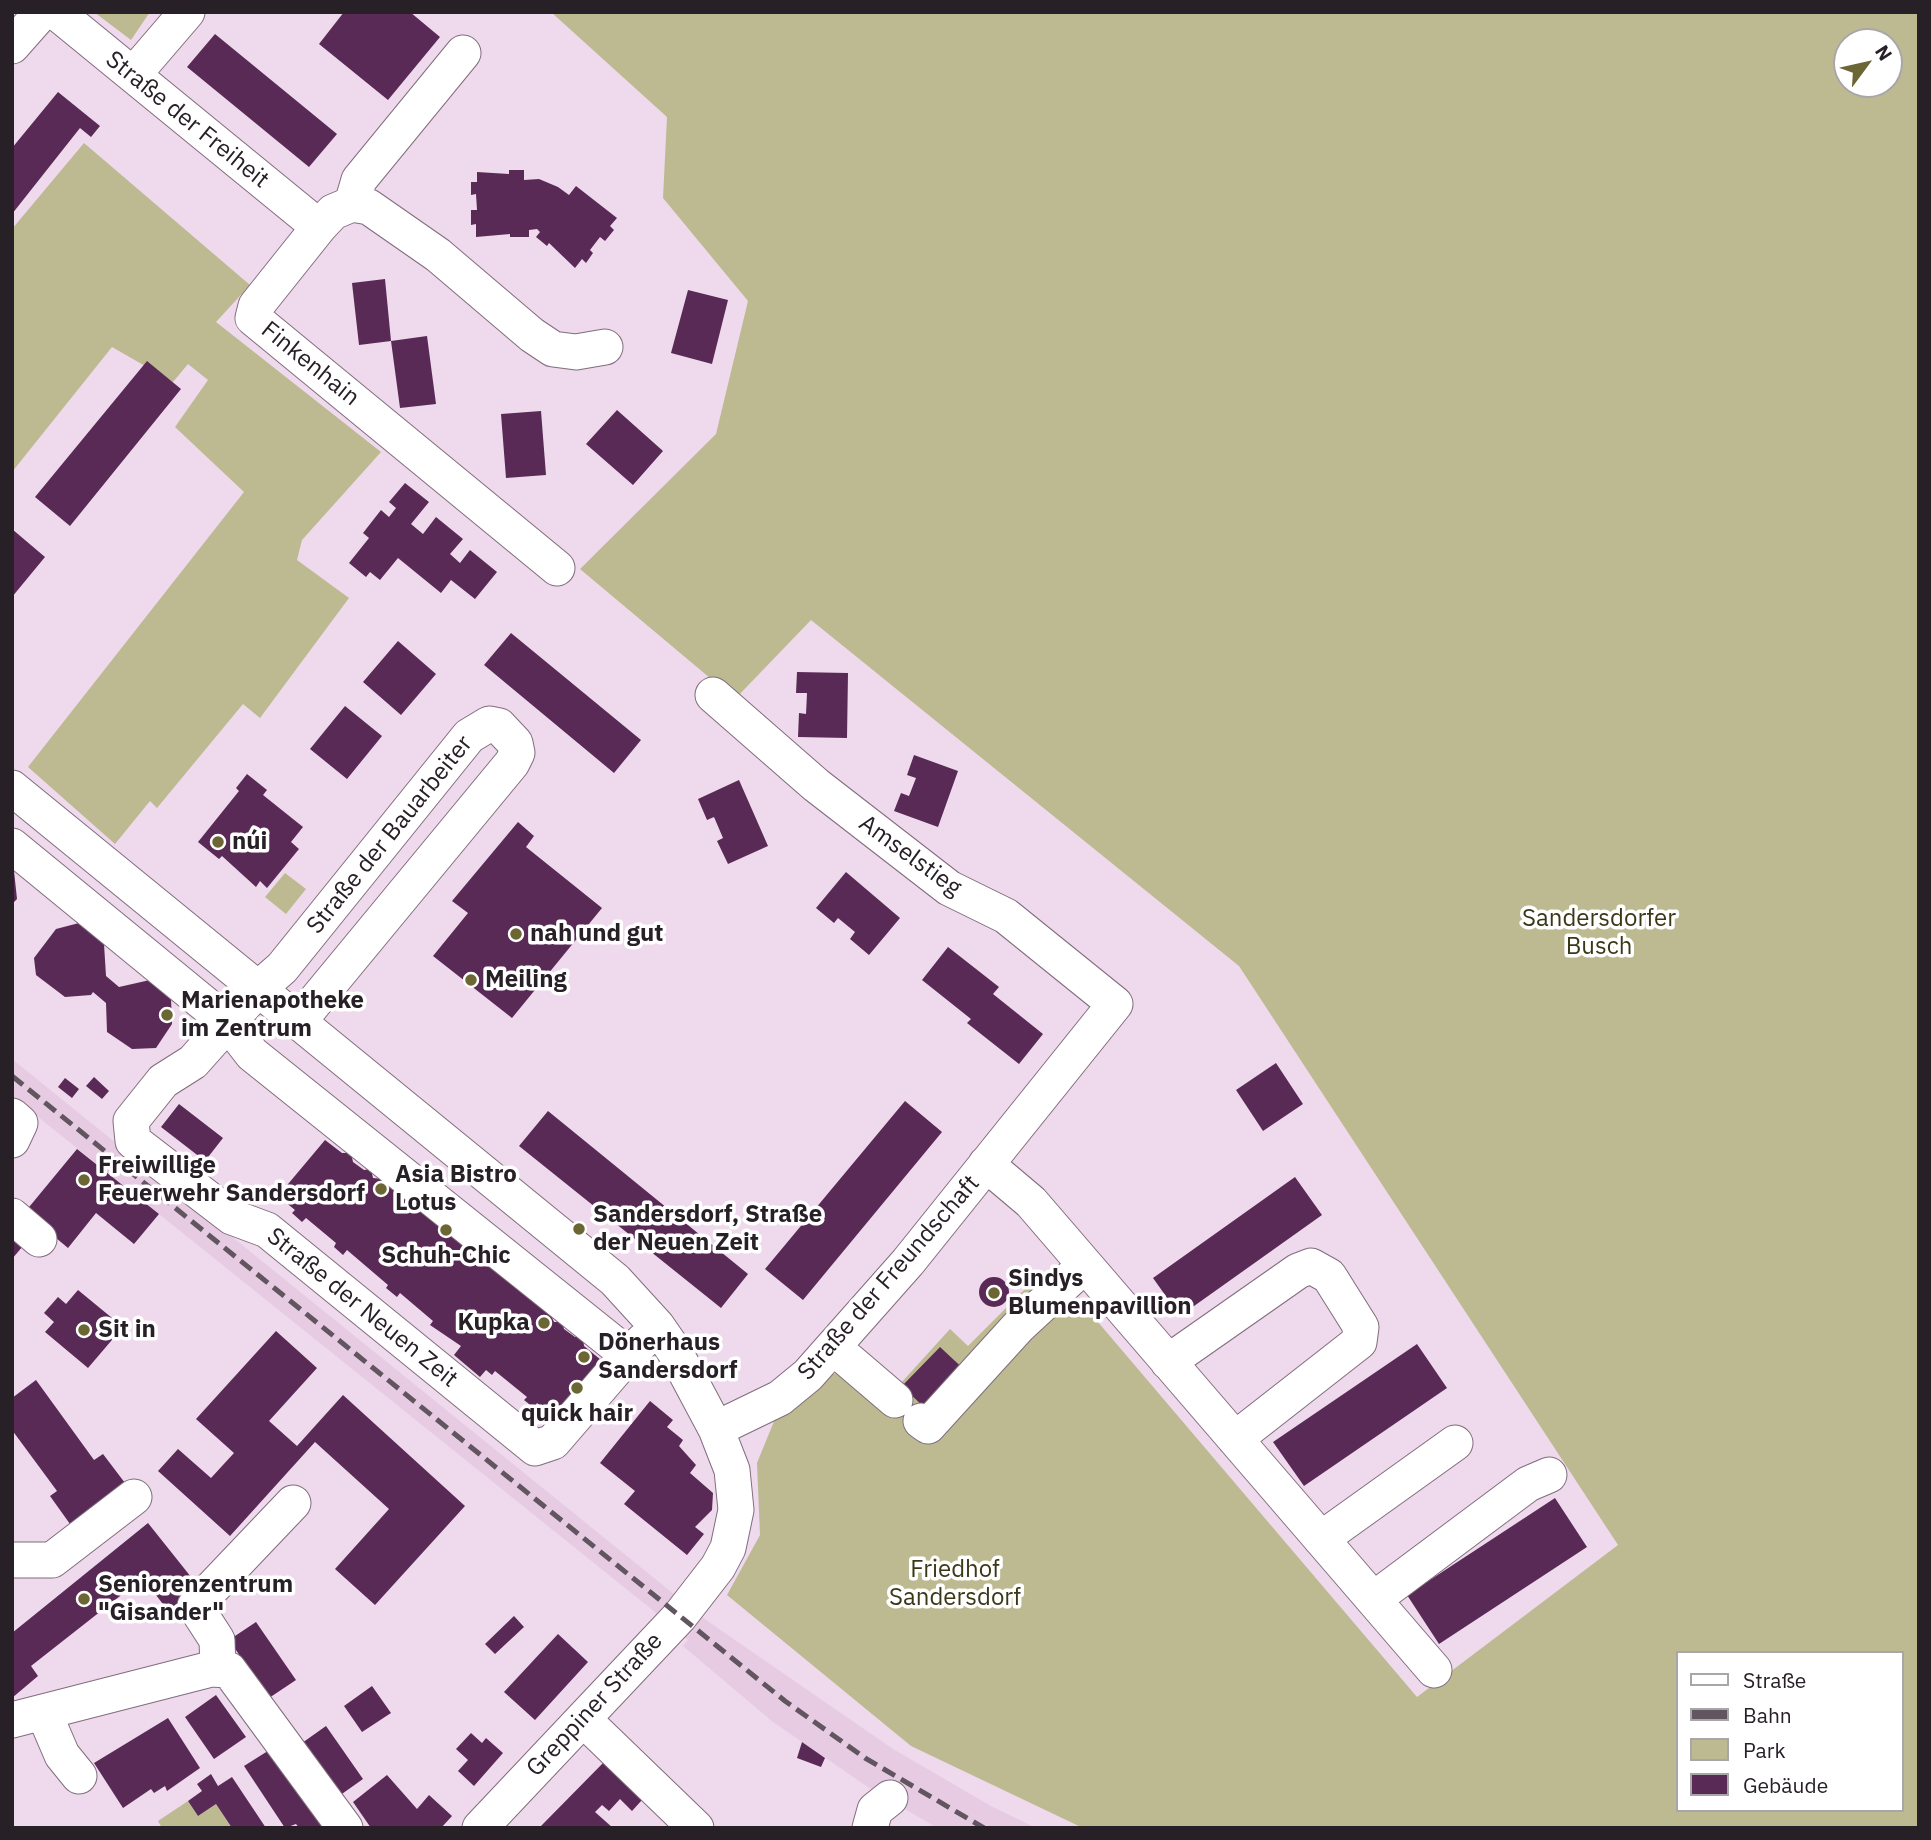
<!DOCTYPE html>
<html>
<head>
<meta charset="utf-8">
<style>
	body { margin:0 }
	#map { position:relative; width:1931px; height:1840px; overflow:hidden; background:#efd9ec; font-family:"IBM Plex Sans",sans-serif }
	canvas { display:block }
	.frame { position:absolute; inset:0; border:14px solid #282027; pointer-events:none }
	.legend { position:absolute; left:1676px; top:1651px; width:228px; height:161px; box-sizing:border-box; background:#fff; border:2px solid #a9a6a9; margin:0; padding:9px 12px; list-style:none; font-size:21px; color:#282027 }
	.legend li { display:flex; align-items:center; gap:14px; height:35px }
	.legend b { width:35px; border:2px solid #a9a6a9 }
	.north { position:absolute; left:1833px; top:28px; width:70px; height:70px; box-sizing:border-box; background:#fff; border:2px solid #a9a6a9; border-radius:50%; rotate:57deg; font-size:19px; font-weight:700; line-height:28px; text-align:center; color:#282027 }
	.north::after { content:''; display:block; margin:auto; width:24px; height:32px; background:#6b6633; clip-path:polygon(50% 0,100% 100%,50% 72%,0 100%) }
</style>
</head>
<body>
<div id="map">
<canvas width="1931" height="1840"></canvas>
<div class="frame"></div>
<ul class="legend">
<li><b style="height:9px;background:#fff"></b>Straße</li>
<li><b style="height:9px;background:#615560"></b>Bahn</li>
<li><b style="height:19px;background:#bdba91"></b>Park</li>
<li><b style="height:19px;background:#592a56"></b>Gebäude</li>
</ul>
<div class="north">N</div>
</div>
<script>
const context = document.querySelector('canvas').getContext('2d');
context.lineJoin = 'round';
function fillPath(path, color) { context.fillStyle = color; context.fill(path, 'evenodd'); }
const shape = rows => new Path2D(rows.map(r => 'M' + r).join(''));
function trace(path, color, width, dash) { context.strokeStyle = color; context.lineWidth = width; context.lineCap = dash ? 'butt' : 'round'; context.setLineDash(dash || []); context.stroke(path); }
function drawText(font, color, halo, rows, align = 'center') {
  context.font = font + ' "IBM Plex Sans",sans-serif'; context.lineWidth = 7; context.setLineDash([]); context.textBaseline = 'middle'; context.strokeStyle = halo; context.fillStyle = color; for (const [text, x, y, turn = 0] of rows) {
    context.save(); context.translate(x, y); context.rotate((+turn || 0) * Math.PI / 180); context.textAlign = isNaN(turn) ? turn : align; if (halo) context.strokeText(text, 0, 0); context.fillText(text, 0, 0); context.restore();
  }
}
fillPath(shape([
	[12,1059,706,1620,893,1749,991,1806,1036,1828,937,1828,868,1787,773,1722,683,1646,688,1640,650,1608,12,1096]
]), '#e7cbe3');
fillPath(shape([
	[94,12,150,12,131,40],
	[551,12,1919,12,1919,1828,1083,1828,911,1746,727,1595,760,1535,757,1463,777,1414,818,1378,842,1372,904,1415,911,1407,891,1394,950,1329,968,1346,1036,1278,1073,1317,1086,1308,1417,1697,1618,1545,1239,966,811,620,735,699,580,569,716,434,748,301,663,198,667,117],
	[1847,42,1889,42,1889,84,1847,84],
	[1677,1653,1901,1653,1901,1810,1677,1810],
	[84,143,250,285,216,322,381,452,302,540,297,560,349,598,260,718,243,704,157,808,150,801,115,844,28,767,244,492,175,427,208,380,188,364,173,382,112,347,12,472,12,229],
	[285,873,306,889,286,914,265,897],
	[188,1801,198,1816,216,1804,232,1828,162,1828,158,1821]
]), '#bdba91');
fillPath(shape([
	[344,12,410,12,440,37,388,100,319,44],
	[215,34,337,134,309,167,187,67],
	[58,92,100,126,91,137,80,128,12,214,12,148],
	[509,170,524,170,524,180,539,179,558,187,569,195,576,186,617,218,610,226,614,230,605,241,600,237,590,250,593,253,586,263,582,259,575,268,549,243,547,246,536,237,540,232,537,229,529,230,529,237,510,237,510,234,476,237,476,224,471,225,471,210,477,210,476,194,471,195,471,182,477,182,477,172,509,174],
	[385,279,391,341,427,336,436,404,400,408,391,341,359,345,352,283],
	[688,290,728,300,712,364,671,353],
	[147,361,181,389,70,526,35,497],
	[617,410,663,451,633,485,586,444],
	[541,411,546,475,506,478,501,414],
	[405,483,429,502,411,524,423,534,436,517,463,539,450,554,460,563,470,550,497,572,475,599,451,580,441,593,398,558,380,580,370,572,366,577,349,563,369,538,363,533,381,510,389,517,396,508,389,502],
	[12,529,45,557,12,597],
	[511,633,641,740,614,773,484,665],
	[398,641,436,674,401,715,363,682],
	[797,672,848,673,847,738,798,737,799,713,806,714,807,693,796,693],
	[345,706,382,736,347,779,310,749],
	[914,755,958,771,938,827,894,811,901,793,909,796,916,778,907,775],
	[247,774,267,790,263,795,303,827,291,842,299,849,267,888,260,881,256,887,222,856,219,859,198,842,239,791,236,788],
	[739,780,768,846,728,864,717,841,723,838,714,817,707,820,698,799],
	[518,822,534,836,526,847,602,908,512,1018,433,956,468,913,452,901],
	[14,871,17,899,12,904,12,872],
	[846,872,900,918,869,955,850,939,855,932,838,918,834,923,816,908],
	[79,923,104,944,106,976,119,987,150,980,171,998,172,1024,156,1048,132,1049,107,1032,106,1003,93,992,91,995,65,997,36,975,34,958,56,929],
	[948,947,999,987,993,994,1043,1034,1019,1064,967,1023,971,1019,922,980],
	[1276,1063,1303,1104,1263,1131,1236,1090],
	[94,1077,109,1091,102,1099,86,1086],
	[65,1078,79,1089,72,1098,58,1087],
	[905,1101,942,1132,803,1300,765,1269],
	[179,1104,223,1138,205,1161,161,1127],
	[548,1111,748,1274,721,1308,519,1146],
	[325,1140,342,1153,351,1153,353,1162,364,1170,371,1169,373,1178,384,1179,550,1313,554,1322,562,1322,564,1329,575,1337,583,1337,584,1346,601,1360,555,1418,537,1403,534,1408,524,1400,527,1397,495,1371,492,1375,486,1370,480,1377,454,1355,461,1346,430,1325,433,1321,400,1293,397,1297,386,1288,388,1285,347,1250,343,1255,334,1247,336,1243,306,1218,302,1222,292,1213,295,1210,278,1196],
	[77,1149,159,1214,134,1244,96,1213,68,1248,25,1212],
	[1295,1177,1322,1215,1180,1316,1153,1278],
	[12,1226,28,1240,12,1259],
	'979 1292a15 15 0 1 1 30 0a15 15 0 1 1-30 0Z',
	[78,1290,123,1327,88,1368,45,1332,54,1322,44,1313,58,1297,66,1304],
	[276,1331,317,1368,269,1421,297,1446,343,1395,465,1506,375,1605,335,1569,389,1509,315,1442,230,1536,158,1471,178,1449,211,1478,234,1453,196,1419],
	[1417,1344,1447,1388,1304,1486,1273,1442],
	[940,1347,969,1374,931,1414,902,1386],
	[36,1380,94,1460,103,1454,125,1483,70,1524,50,1496,57,1491,12,1430,12,1398],
	[650,1401,673,1420,667,1427,683,1440,679,1446,696,1465,690,1473,713,1493,712,1510,695,1527,704,1534,687,1555,624,1504,635,1491,600,1463],
	[1555,1498,1587,1547,1439,1644,1407,1595],
	[148,1523,199,1587,169,1612,143,1578,31,1666,38,1676,12,1698,12,1633],
	[514,1616,524,1627,495,1654,485,1644],
	[256,1622,296,1680,269,1698,229,1640],
	[558,1634,588,1662,535,1720,504,1692],
	[372,1686,391,1713,362,1732,344,1706],
	[216,1695,246,1737,214,1759,185,1717],
	[168,1718,200,1768,167,1791,165,1786,154,1793,151,1789,123,1808,94,1763],
	[326,1726,363,1779,339,1796,302,1743],
	[471,1733,482,1743,486,1738,503,1753,474,1786,458,1771,468,1760,456,1749],
	[802,1742,825,1758,821,1767,797,1758],
	[271,1749,324,1828,299,1828,296,1824,285,1828,244,1766],
	[603,1763,642,1800,632,1811,620,1799,609,1811,602,1805,595,1812,613,1828,541,1826],
	[211,1774,218,1786,232,1777,266,1828,232,1828,216,1804,198,1816,188,1801,202,1791,197,1784],
	[387,1775,417,1809,429,1795,452,1816,441,1828,371,1828,353,1802]
]), '#592a56');
const minor = shape([
	[56,12,319,227],
	[12,46,42,12],
	[133,75,187,12],
	[352,204,359,180,463,53],
	[557,568,253,318,256,306,319,227,333,212,352,204,369,207,438,255,532,335,553,349,576,352,605,347],
	[713,695,816,785,949,888,1006,916,1115,1004,908,1262,808,1375,780,1398,716,1429],
	[12,788,615,1280,657,1326,675,1352,716,1429,732,1470,736,1510,728,1548,718,1567,680,1616,480,1828],
	[12,846,228,1023,252,1054,628,1355,644,1340],
	[299,1021,512,763,517,753,515,743,499,726,489,724,469,736,282,968,259,988,193,1062,163,1081,131,1121,133,1141,232,1217,267,1230,535,1448,553,1442,628,1355],
	[12,1116,20,1123,12,1140],
	[986,1164,1031,1202,1434,1670],
	[12,1216,39,1239],
	[833,1347,895,1400],
	[1168,1362,1298,1271,1311,1266,1329,1276,1361,1327,1359,1342,1235,1439],
	[921,1421,928,1426,1018,1327,1085,1265],
	[1321,1539,1455,1443],
	[12,1560,52,1560,134,1497],
	[1374,1599,1528,1484,1549,1475],
	[218,1669,217,1640,195,1606,293,1503],
	[44,1713,62,1755,79,1776],
	[583,1719,696,1828],
	[12,1720,211,1669,229,1670,345,1828],
	[870,1828,875,1810,890,1798]
]);
trace(minor, '#806d7d', 37);
trace(minor, '#fff', 35);
trace(shape([
	[12,1076,785,1701,865,1758,984,1828]
]), '#615560', 5, [14, 7]);
for (const [x, y, r, color] of [
	[218,842,7,"#6b6633"],
	[516,934,7,"#6b6633"],
	[471,980,7,"#6b6633"],
	[167,1015,7,"#6b6633"],
	[84,1180,7,"#6b6633"],
	[381,1189,7,"#6b6633"],
	[579,1229,7,"#6b6633"],
	[446,1230,7,"#6b6633"],
	[994,1293,7,"#6b6633"],
	[544,1323,7,"#6b6633"],
	[84,1330,7,"#6b6633"],
	[584,1357,7,"#6b6633"],
	[577,1388,7,"#6b6633"],
	[84,1599,7,"#6b6633"]
]) { const dot = new Path2D(); dot.arc(x, y, r, 0, 2 * Math.PI); context.fillStyle = color; context.fill(dot); trace(dot, '#fff', 2.5); }
drawText('24px', '#282027', '#fff', [
	["Straße der Freiheit",187,120,39],
	["Finkenhain",310,364,39],
	["Straße der Bauarbeiter",390,835,-51],
	["Amselstieg",910,856,36],
	["Straße der Freundschaft",889,1278,-49],
	["Straße der Neuen Zeit",362,1308,39],
	["Greppiner Straße",595,1705,-47]
]);
drawText('bold 24px', '#282027', '#fff', [
	["núi",232,842],
	["nah und gut",530,934],
	["Meiling",485,980],
	["Marienapotheke",181,1001],
	["im Zentrum",181,1029],
	["Freiwillige",98,1166],
	["Feuerwehr Sandersdorf",98,1194],
	["Asia Bistro",395,1175],
	["Lotus",395,1203],
	["Sandersdorf, Straße",593,1215],
	["der Neuen Zeit",593,1243],
	["Schuh-Chic",446,1256,"center"],
	["Sindys",1008,1279],
	["Blumenpavillion",1008,1307],
	["Kupka",530,1323,"right"],
	["Sit in",98,1330],
	["Dönerhaus",598,1343],
	["Sandersdorf",598,1371],
	["quick hair",577,1414,"center"],
	["Seniorenzentrum",98,1585],
	["\"Gisander\"",98,1613]
], 'left');
drawText('24px', '#3b3818', '#fff', [
	["Sandersdorfer",1599,919],
	["Busch",1599,947],
	["Friedhof",955,1570],
	["Sandersdorf",955,1598]
]);
</script>
</body>
</html>
